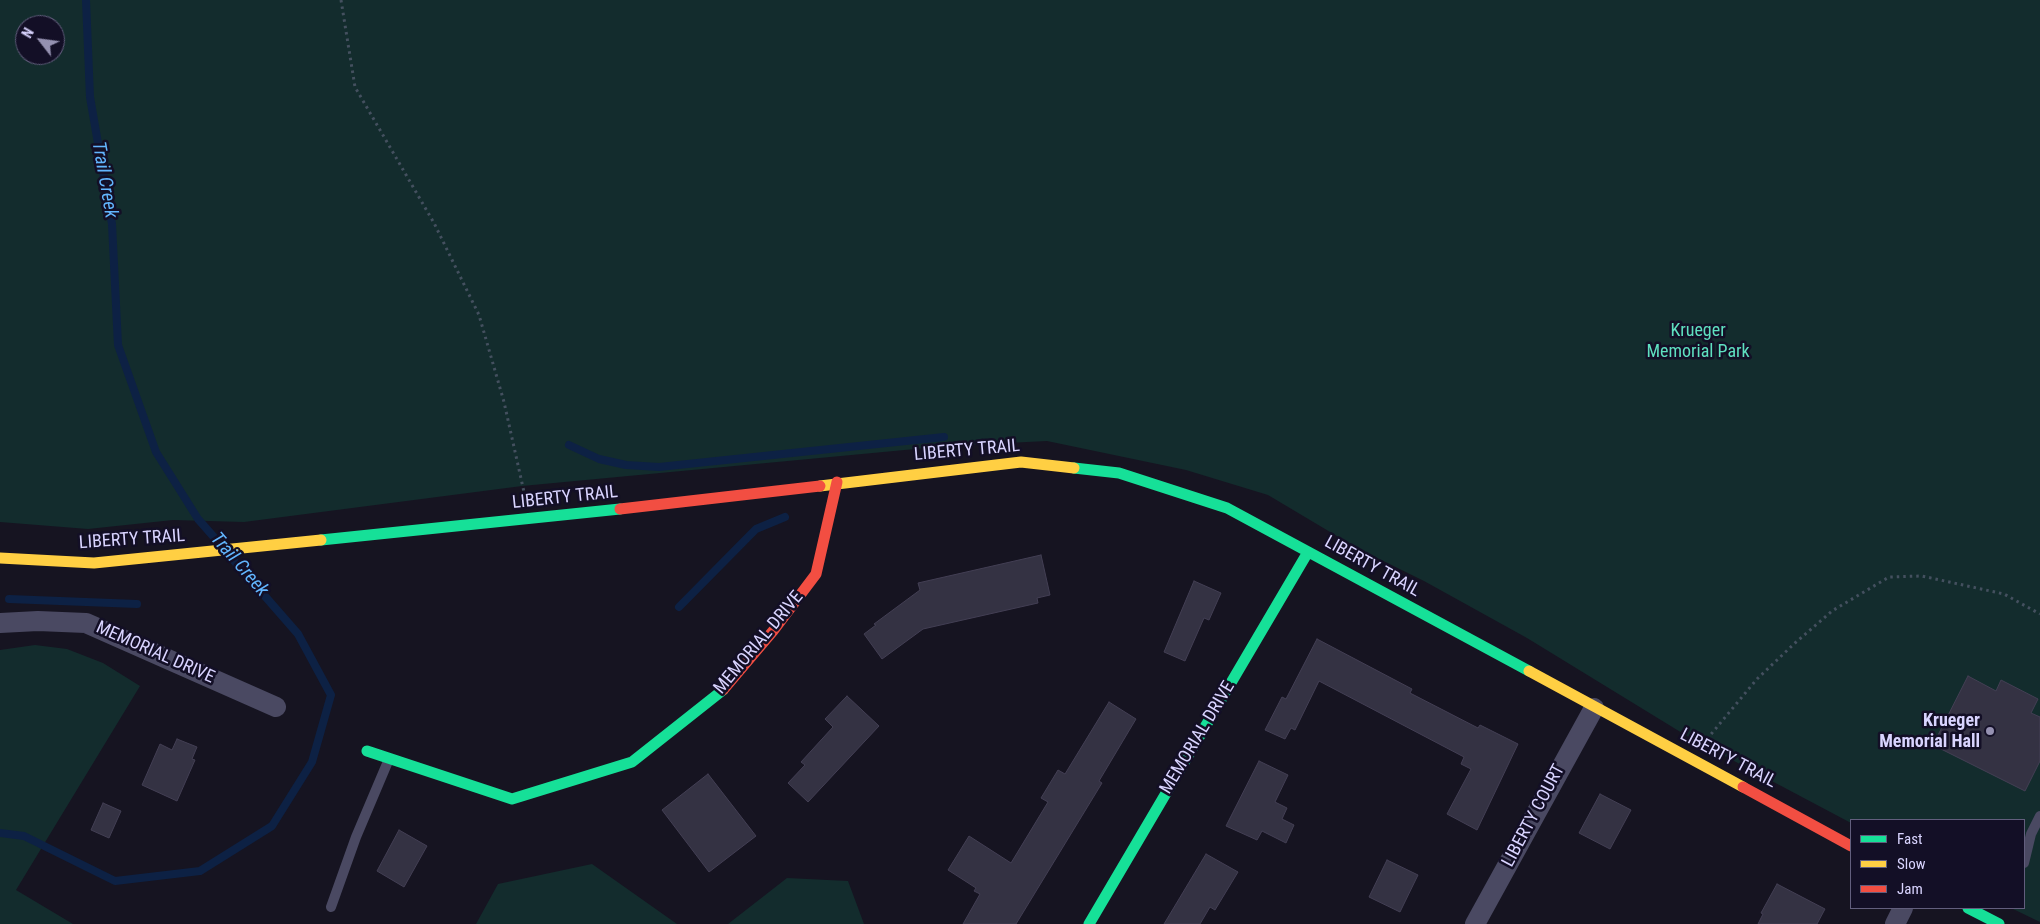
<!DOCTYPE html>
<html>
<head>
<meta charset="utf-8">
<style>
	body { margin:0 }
	#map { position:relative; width:2040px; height:924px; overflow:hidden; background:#161421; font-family:"Roboto Condensed",sans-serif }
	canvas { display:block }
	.legend { position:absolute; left:1850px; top:819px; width:175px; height:90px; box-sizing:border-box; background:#130f26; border:1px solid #625e7d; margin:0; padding:6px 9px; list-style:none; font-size:15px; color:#d9d4ff }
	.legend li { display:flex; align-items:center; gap:10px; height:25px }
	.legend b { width:25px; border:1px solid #625e7d }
	.north { position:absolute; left:15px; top:15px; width:50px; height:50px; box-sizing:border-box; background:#130f26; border:1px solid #625e7d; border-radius:50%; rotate:300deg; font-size:14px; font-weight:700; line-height:20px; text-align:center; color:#d9d4ff }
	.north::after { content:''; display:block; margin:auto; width:18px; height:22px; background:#9591b1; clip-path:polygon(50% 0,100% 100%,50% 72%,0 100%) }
</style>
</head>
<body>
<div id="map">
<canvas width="2040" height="924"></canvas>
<ul class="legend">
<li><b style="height:6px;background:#16e098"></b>Fast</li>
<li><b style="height:6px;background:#ffcf43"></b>Slow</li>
<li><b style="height:6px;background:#f24e42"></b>Jam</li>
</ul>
<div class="north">N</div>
</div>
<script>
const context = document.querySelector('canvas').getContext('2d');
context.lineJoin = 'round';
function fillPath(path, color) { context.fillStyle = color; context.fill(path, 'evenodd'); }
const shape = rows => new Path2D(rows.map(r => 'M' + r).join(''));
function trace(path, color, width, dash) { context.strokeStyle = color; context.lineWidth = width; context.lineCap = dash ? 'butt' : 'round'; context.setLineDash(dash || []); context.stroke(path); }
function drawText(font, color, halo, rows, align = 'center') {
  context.font = font + ' "Roboto Condensed",sans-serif'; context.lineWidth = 5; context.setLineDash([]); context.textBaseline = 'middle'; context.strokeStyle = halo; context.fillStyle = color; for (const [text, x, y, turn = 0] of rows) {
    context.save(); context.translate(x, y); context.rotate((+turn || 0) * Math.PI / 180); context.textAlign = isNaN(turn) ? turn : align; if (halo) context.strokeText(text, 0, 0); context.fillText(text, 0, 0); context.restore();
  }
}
fillPath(shape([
	[0,0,2040,0,2040,922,2011,908,2024,908,2024,820,1851,820,1851,823,1687,736,1527,638,1424,581,1357,548,1268,495,1186,470,1047,441,947,446,522,486,244,522,173,520,88,529,0,522],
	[25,25,55,25,55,55,25,55],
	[35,645,67,649,103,663,140,686,16,890,73,924,0,924,0,650],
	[592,864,677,924,476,924,498,884],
	[787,878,848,881,864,924,728,924]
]), '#132c2d');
trace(shape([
	[86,0,90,97,112,224,118,345,156,452,198,519,220,544],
	[569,445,599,459,626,465,659,467,944,437],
	[9,599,137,604],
	[679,607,756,529,785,517],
	[0,833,24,836,115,881,200,871,272,826,312,762,331,695,298,634,229,555]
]), '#0d2144', 8);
const building = shape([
	[1041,555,1050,595,1037,598,1038,603,923,629,882,659,864,634,876,625,874,624,920,590,918,583,1041,555],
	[1194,581,1221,593,1209,620,1204,618,1185,661,1164,652,1194,581],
	[1317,639,1412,689,1410,693,1478,728,1480,725,1518,744,1477,830,1447,814,1471,769,1461,764,1464,757,1319,681,1295,730,1291,728,1285,739,1265,730,1282,697,1286,699,1317,639],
	[1968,676,1996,691,2001,680,2038,699,2031,713,2040,717,2040,761,2025,791,1933,745,1968,676],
	[847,696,879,726,808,802,788,783,805,765,801,762,833,727,825,719,847,696],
	[1109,702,1136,719,1099,781,1102,783,1016,924,963,924,980,894,974,891,976,888,948,870,969,836,1011,863,1048,802,1041,798,1058,770,1065,774,1109,702],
	[177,739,197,747,192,759,195,760,177,801,142,785,160,744,172,750,177,739],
	[1259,761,1288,775,1275,802,1287,808,1282,819,1294,825,1286,843,1262,831,1257,840,1226,826,1259,761],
	[708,774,756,836,709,872,662,810,708,774],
	[1600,794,1631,810,1610,849,1579,833,1600,794],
	[103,803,121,811,109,838,91,830,103,803],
	[399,830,427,846,404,887,377,871,399,830],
	[1206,854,1238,872,1215,910,1210,907,1200,924,1164,924,1206,854],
	[1387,860,1418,875,1400,912,1369,897,1387,860],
	[1777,884,1825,909,1817,924,1758,924,1763,914,1761,913,1777,884]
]);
fillPath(building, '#343243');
trace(building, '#433f54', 1);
trace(shape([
	[341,0,355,87,434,223,479,315,504,402,524,492],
	[1707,739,1757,679,1795,643,1832,611,1889,577,1922,576,2004,594,2040,614]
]), '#44505f', 3, [2.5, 4]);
trace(shape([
	[2024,863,2031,834,2040,816],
	[331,907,356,837,389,759]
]), '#4a4962', 10);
trace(shape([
	[0,623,38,621,86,623,276,707],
	[1475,924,1594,708],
	[1895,924,1903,908]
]), '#4a4962', 20);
trace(shape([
	[1074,468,1119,473,1227,508,1529,671],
	[321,540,620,509],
	[367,751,512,799,632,762,723,690],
	[1968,908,1999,924],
	[1089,924,1308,552]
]), '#16e098', 11);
trace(shape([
	[820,486,1021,462,1074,468],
	[0,558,94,563,321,540],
	[1529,671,1743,787]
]), '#ffcf43', 11);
trace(shape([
	[620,509,820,486],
	[723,690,773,631,816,574,837,482],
	[1743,787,1851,846]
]), '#f24e42', 11);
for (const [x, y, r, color] of [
	[1990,731,5,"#9591b1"]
]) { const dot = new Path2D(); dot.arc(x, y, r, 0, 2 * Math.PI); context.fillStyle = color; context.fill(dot); trace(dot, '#130f26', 2); }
drawText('18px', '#5fe0c0', '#130f26', [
	["Krueger",1698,331],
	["Memorial Park",1698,352]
]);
drawText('18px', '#d9d4ff', '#130f26', [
	["LIBERTY TRAIL",967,451,-5],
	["LIBERTY TRAIL",565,498,-6],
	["LIBERTY TRAIL",132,540,-4],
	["LIBERTY TRAIL",1372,567,29],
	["MEMORIAL DRIVE",759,643,-50],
	["MEMORIAL DRIVE",155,653,24],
	["MEMORIAL DRIVE",1198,738,-59],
	["LIBERTY TRAIL",1728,759,28],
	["LIBERTY COURT",1534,816,-62]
]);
drawText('bold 18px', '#d9d4ff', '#130f26', [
	["Krueger",1980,721],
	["Memorial Hall",1980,742]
], 'right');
drawText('italic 19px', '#62b6ff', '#130f26', [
	["Trail Creek",104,180,80],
	["Trail Creek",239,565,49]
]);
</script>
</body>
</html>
